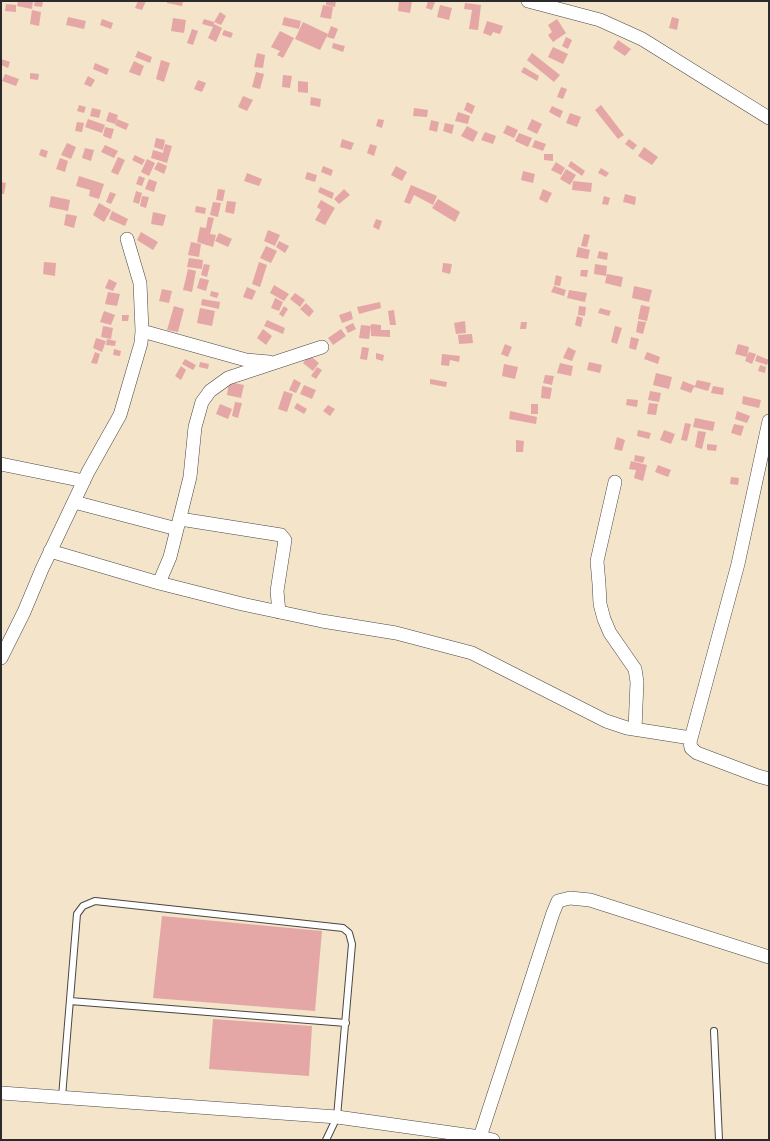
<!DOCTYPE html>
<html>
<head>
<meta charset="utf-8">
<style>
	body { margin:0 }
	#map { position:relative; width:770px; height:1141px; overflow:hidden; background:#f3e4ca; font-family:"IM FELL English",serif }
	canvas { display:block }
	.frame { position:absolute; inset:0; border:2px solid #2b2b2b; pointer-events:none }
</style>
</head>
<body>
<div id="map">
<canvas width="770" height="1141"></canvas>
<div class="frame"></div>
</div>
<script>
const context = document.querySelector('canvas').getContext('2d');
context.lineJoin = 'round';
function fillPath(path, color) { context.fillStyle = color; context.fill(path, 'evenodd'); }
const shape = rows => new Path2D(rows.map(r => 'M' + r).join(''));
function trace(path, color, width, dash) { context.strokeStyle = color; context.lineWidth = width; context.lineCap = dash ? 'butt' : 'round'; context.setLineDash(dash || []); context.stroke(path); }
fillPath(shape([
	[18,1,33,1,32,9,17,6],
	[35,1,43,1,42,7,34,6],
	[138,1,146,1,142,10,135,8],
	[167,1,183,1,182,6,167,3],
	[326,1,336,1,335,7,326,5],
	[399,1,412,1,410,13,398,11],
	[428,1,435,2,432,10,426,8],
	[465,3,481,5,478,30,469,29,472,10,464,9],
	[6,4,16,5,16,12,5,11],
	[323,5,333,7,331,19,320,17],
	[440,5,452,8,449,20,437,17],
	[32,10,41,12,39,26,30,24],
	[220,12,226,16,221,25,214,22],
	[68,17,86,21,84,29,66,25],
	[284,17,301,21,299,29,282,25],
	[672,17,679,19,677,30,669,28],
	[173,18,186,20,184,33,171,31],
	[102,19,113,23,111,29,100,25],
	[204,19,214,22,214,24,222,28,216,42,208,38,213,27,202,24],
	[557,19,566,33,553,42,548,35,552,32,548,25],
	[487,21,503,26,500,34,493,32,491,36,483,33],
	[303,22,328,34,320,50,295,39],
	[331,26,338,29,334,39,327,37],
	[192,29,198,31,193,45,187,43],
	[224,30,233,33,231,38,222,35],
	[280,31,294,38,283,58,277,55,280,51,271,47],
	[566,37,572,40,568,49,562,46],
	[618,40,631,49,625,56,613,48],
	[333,43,345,46,343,52,332,48],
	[553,47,568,54,563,64,548,57],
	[138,51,152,57,150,63,135,57],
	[257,53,265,55,263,68,254,67],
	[532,53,560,75,554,82,527,60],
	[1,59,10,62,8,68,1,65],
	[161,60,170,63,164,82,156,79],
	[134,61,144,66,140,76,129,72],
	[95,63,109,69,107,75,93,69],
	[524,67,539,76,537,81,521,72],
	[256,72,264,74,260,89,252,87],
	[30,73,39,74,38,80,30,79],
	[5,74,19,79,16,86,2,81],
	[283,75,292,76,290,88,282,87],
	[88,76,95,80,91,87,84,84],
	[198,80,206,83,202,92,194,89],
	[298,81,308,82,308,93,298,92],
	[561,87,567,89,563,99,557,97],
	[243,96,253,100,247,111,238,107],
	[311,97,321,99,320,107,310,105],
	[467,102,475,106,472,114,464,110],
	[79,105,86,107,84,113,77,111],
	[601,105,624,135,618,139,595,110],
	[552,106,563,111,560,118,549,112],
	[92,108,101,110,99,118,90,116],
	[414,108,428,110,427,117,413,116],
	[109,112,118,115,115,124,106,121],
	[458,112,470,116,468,124,455,121],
	[570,113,581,117,577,127,566,123],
	[88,119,105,125,102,133,85,127],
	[117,119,129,124,126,130,115,125],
	[378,119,384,120,382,128,376,126],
	[532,119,542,124,537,134,527,129],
	[431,120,439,122,437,132,429,130],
	[77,122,84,123,82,132,75,131],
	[445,123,454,125,452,134,443,131],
	[507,125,518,130,514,138,503,133],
	[467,126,478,132,473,142,461,136],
	[105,127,114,129,111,139,103,136],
	[485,132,496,136,493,144,481,140],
	[519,133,532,138,528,147,515,141],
	[156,138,165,140,163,150,154,147],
	[342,139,354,143,351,150,340,147],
	[629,139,637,145,633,150,625,144],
	[535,140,546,144,543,151,532,147],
	[67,143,76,147,71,159,61,155],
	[165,144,172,146,167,163,151,158,153,150,163,153],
	[370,144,377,146,374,156,367,153],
	[105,145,118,151,114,158,101,152],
	[644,147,658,157,652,165,638,156],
	[85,148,94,150,91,161,82,158],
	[41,149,48,151,46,158,39,155],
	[544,154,553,154,553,161,544,160],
	[135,155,145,160,142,165,132,160],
	[118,157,125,160,118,175,111,172],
	[60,158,68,161,65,172,56,169],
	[147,159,155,163,149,176,141,172],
	[571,161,585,171,582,176,568,166],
	[158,162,167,166,164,174,154,169],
	[556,162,565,168,561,175,551,170],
	[323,166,333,170,331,176,321,172],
	[396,166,407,172,402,181,391,175],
	[601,168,609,173,606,177,598,173],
	[566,169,576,175,570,185,560,179],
	[523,171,535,174,533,183,521,180],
	[307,172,317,175,315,182,305,179],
	[247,173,262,179,259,186,244,181],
	[79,176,104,184,99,199,89,196,90,190,76,186],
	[139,176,145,178,142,186,136,184],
	[149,179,157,182,154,192,145,189],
	[573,181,592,183,591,192,572,190],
	[1,182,6,183,4,194,1,194],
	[411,185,437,196,433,205,414,195,410,204,404,202],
	[320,187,334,193,332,199,318,192],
	[218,189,225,190,223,201,216,200],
	[344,189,350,195,339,204,334,199],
	[543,189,552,193,547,203,539,199],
	[136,191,142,193,139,204,133,202],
	[110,192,116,194,111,204,106,202],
	[625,194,636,197,635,205,623,202],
	[51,196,70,200,68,211,49,207],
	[142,196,149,197,146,208,140,206],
	[604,196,610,198,608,205,602,204],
	[438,199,460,212,455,222,432,208],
	[321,200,335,208,325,225,315,220,321,210,317,207],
	[227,201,236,202,234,214,225,212],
	[213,202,221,203,218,217,210,215],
	[99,203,111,210,104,222,93,215],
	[196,206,206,208,205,214,195,212],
	[112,211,128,219,125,226,109,219],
	[153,212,166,215,163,226,151,224],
	[66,214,77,216,74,228,64,225],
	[208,217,214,218,210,234,216,235,213,247,197,242,200,227,206,228],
	[376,219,382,221,379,230,373,227],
	[268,230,280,235,275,246,264,241],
	[141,232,158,242,153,250,137,240],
	[219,233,232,239,228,247,215,241],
	[584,234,590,235,587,247,581,246],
	[279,241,289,246,285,253,276,247],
	[191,242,201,244,199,257,188,255],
	[266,246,277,251,271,263,260,258],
	[578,247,590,250,588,259,576,257],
	[599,251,608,253,607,260,597,258],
	[189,258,203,260,202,269,187,267],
	[44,262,56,263,55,276,43,274],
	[259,262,267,265,260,287,252,284],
	[443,263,452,264,450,274,442,272],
	[204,264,210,265,207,277,201,275],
	[595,264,607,266,606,276,594,274],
	[188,269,196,271,192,292,183,290],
	[581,270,588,270,587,277,580,276],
	[607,274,623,277,621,287,605,283],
	[556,275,562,277,560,286,554,285],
	[200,278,209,280,206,291,197,288],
	[109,279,117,283,113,291,105,288],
	[274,285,289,294,284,301,270,293],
	[554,286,566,290,564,296,551,292],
	[634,286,652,290,649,302,632,298],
	[247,287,256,291,252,300,243,297],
	[162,289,172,291,169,303,159,301],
	[569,290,587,293,585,302,567,298],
	[211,291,219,293,217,298,210,296],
	[108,292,120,294,117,306,105,304],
	[295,293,305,300,300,307,290,299],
	[275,298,283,302,279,311,271,308],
	[202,299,220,302,219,309,201,305],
	[380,302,381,308,359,314,357,307],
	[306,303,314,311,309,317,300,309],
	[641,305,650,307,647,321,638,319],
	[174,306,184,309,178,332,167,330],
	[284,306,288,309,283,317,279,314],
	[579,306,586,307,585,316,578,315],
	[200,308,215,311,212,326,197,323],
	[600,308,611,311,609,316,598,313],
	[394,310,396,325,390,325,388,311],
	[104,311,115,315,111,325,100,322],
	[351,311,353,319,342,323,339,315],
	[122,315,129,315,128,321,122,321],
	[577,316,583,318,581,327,575,325],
	[267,320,285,328,283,334,264,326],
	[465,321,466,333,456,334,454,323],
	[638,321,646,322,643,334,636,332],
	[521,322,527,322,526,329,520,329],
	[353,323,356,329,348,333,345,327],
	[371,324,381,325,381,330,390,330,390,337,371,336],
	[361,325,371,326,369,339,359,338],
	[103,326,113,328,111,339,101,337],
	[615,326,622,328,617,344,611,342],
	[263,329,272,336,266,345,257,338],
	[341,329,346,336,333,345,328,338],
	[472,334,473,343,459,344,458,335],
	[631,337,639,339,636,350,629,348],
	[96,338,106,341,102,352,93,348],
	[107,339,116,341,115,346,106,345],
	[505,344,512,347,508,357,501,354],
	[738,344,749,347,747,357,735,354],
	[362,347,369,348,367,360,360,359],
	[568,347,576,351,572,361,563,358],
	[114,349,121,351,120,356,113,355],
	[95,352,100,354,97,364,91,363],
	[647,352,660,357,658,364,644,359],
	[749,352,756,354,752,364,745,361],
	[376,353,384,355,383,361,376,359],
	[442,354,460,356,459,362,450,360,449,366,441,365],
	[309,355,319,363,313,371,303,363],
	[757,355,769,360,767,365,755,361],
	[185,359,196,365,193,370,182,364],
	[200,362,209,364,208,369,199,367],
	[589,362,602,365,600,373,587,370],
	[560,363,573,366,571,376,557,373],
	[504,364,518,367,515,379,502,376],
	[760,365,766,367,765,373,758,371],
	[181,366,186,370,181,380,175,376],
	[317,367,322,370,316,379,311,376],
	[656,373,672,377,669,389,653,385],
	[545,375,554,376,552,385,543,383],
	[294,379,301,383,296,393,289,390],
	[430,379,447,382,446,387,430,384],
	[697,380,711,383,708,391,694,387,691,393,680,389,683,381,695,386],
	[229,382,244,385,241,398,227,395],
	[304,385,316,390,312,399,300,394],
	[542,386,552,388,550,399,541,398],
	[713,386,724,388,723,395,711,393],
	[284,391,293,394,287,412,278,409],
	[650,391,661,393,659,402,648,400],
	[743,396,761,400,759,408,742,404],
	[627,399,638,400,637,407,626,405],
	[235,402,242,403,238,418,232,416],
	[297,403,307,409,304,414,294,408],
	[649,403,658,404,656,415,647,414],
	[220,404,232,409,228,419,216,414],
	[531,404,538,404,538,414,531,414],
	[328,405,335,409,330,416,323,411],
	[510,411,537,417,536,424,509,419],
	[737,411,750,416,747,423,735,419],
	[695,418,715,422,713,431,693,427],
	[685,423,691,424,687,441,681,440],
	[734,424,744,426,741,436,731,433],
	[638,430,651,433,649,439,637,436],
	[664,430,675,434,671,444,660,440],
	[698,431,706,432,702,449,695,447],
	[617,437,625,440,622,451,614,449],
	[516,440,524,441,523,452,516,452],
	[707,444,717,445,716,451,707,450],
	[635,455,645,457,643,463,634,461],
	[631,461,647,465,643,481,634,478,636,470,629,469],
	[658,465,671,470,668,477,655,472],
	[731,477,739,478,738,485,730,484],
	[162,916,322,931,315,1011,153,998],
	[213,1019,312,1026,309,1076,209,1069]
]), '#e4a7a5');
const service = shape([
	[70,1001,346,1023],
	[714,1031,719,1140],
	[62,1097,77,914,83,906,95,901,343,928,349,933,352,944,337,1117,326,1140]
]);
const minor = shape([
	[528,1,600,20,642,39,769,118],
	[142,331,246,360,269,362],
	[769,421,738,564,690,742,691,748,697,753,758,776,769,779],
	[1,464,84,481],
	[615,482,597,561,599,584,600,604,604,619,610,633,635,669,637,682,635,729],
	[74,502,177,529],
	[180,519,281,535,285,540,277,591,279,612],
	[50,551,159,583,242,604,322,621,396,633,472,653,606,721,627,728,691,738],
	[159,583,170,557,190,477,195,427,202,402,210,391,228,378,322,347],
	[1,658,24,612,42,569,88,472,120,415,141,343,142,331,140,283,127,239],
	[1,1093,337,1117,480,1137,493,1140],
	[480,1137,553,913,558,901,570,898,590,900,769,957]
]);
trace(service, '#494743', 8);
trace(minor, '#494743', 14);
trace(service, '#fff', 6);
trace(minor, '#fff', 13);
</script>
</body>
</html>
